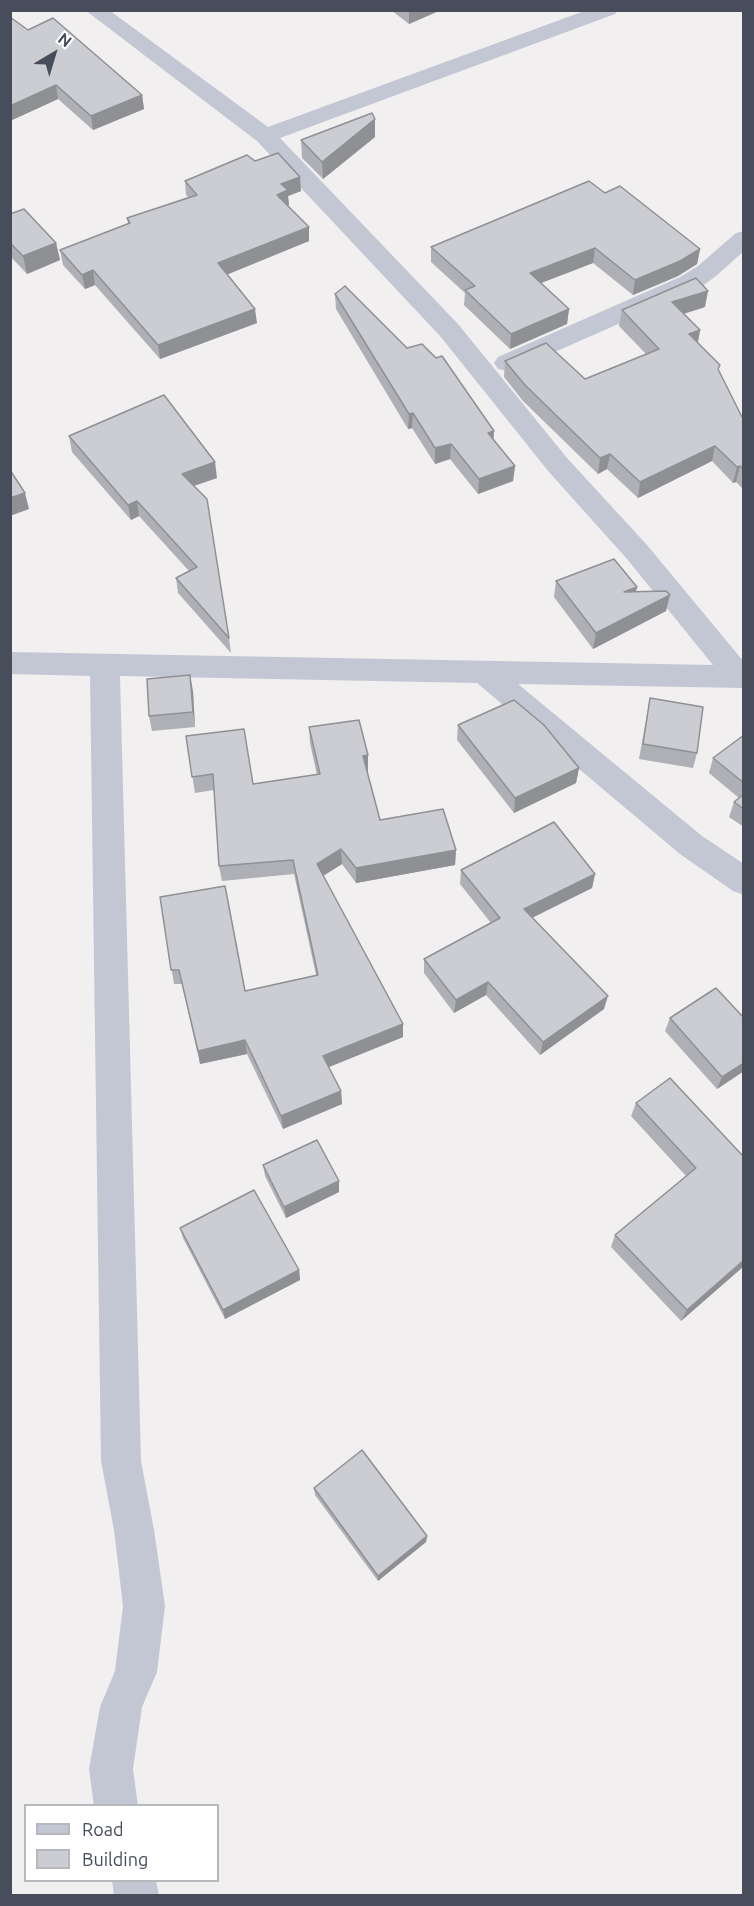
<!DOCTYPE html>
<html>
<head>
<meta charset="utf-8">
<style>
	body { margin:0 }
	#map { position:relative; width:754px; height:1906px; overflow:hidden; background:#f1efef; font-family:Ubuntu,sans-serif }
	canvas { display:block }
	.frame { position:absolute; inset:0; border:12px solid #484d5c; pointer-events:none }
	.legend { position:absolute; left:24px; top:1804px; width:195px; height:78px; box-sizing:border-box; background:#fff; border:2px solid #b6b8be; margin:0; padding:8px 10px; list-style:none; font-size:18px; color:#484d5c }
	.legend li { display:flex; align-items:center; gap:12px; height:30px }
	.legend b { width:30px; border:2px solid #b6b8be }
	.north { position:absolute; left:24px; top:24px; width:60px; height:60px; -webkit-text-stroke:4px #fff; paint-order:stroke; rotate:38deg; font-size:16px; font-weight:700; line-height:24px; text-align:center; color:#484d5c }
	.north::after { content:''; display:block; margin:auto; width:21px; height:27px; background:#484d5c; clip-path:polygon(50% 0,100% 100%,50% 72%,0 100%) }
</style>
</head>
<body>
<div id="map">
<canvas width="754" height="1906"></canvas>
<div class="frame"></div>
<ul class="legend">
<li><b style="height:8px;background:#c3c7d3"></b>Road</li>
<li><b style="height:16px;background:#cccdd3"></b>Building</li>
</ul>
<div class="north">N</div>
</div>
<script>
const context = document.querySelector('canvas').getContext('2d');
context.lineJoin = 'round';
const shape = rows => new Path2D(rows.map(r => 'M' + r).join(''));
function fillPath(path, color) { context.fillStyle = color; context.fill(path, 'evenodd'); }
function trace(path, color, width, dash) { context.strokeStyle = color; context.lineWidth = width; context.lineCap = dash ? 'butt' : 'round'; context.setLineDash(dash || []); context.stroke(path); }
fillPath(shape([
	[85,10,109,10,268,127,587,10,618,10,615,14,280,138,458,324,567,458,647,545,744,662,744,688,518,684,702,836,744,864,744,895,733,891,680,854,477,683,120,676,141,1461,154,1530,165,1606,157,1672,142,1707,133,1769,138,1806,94,1806,89,1769,100,1707,115,1671,123,1606,114,1530,101,1461,90,676,10,674,10,652,713,665,627,559,549,472,440,336,257,141,85,10],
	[744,231,744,251,716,276,698,289,516,369,507,371,498,369,494,363,498,357,680,277,698,266,736,233,744,231],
	[112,1880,156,1880,159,1896,114,1896,112,1880]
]), '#c3c7d3');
fillPath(shape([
	[391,10,441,10,409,24],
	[10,17,28,30,142,95,144,109,93,130,58,99,10,121],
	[375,119,375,137,323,179,302,158,301,140],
	[255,161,301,191,288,196,289,205,287,205,309,241,227,274,257,323,160,359,95,285,85,289,63,265,60,250,128,224,127,218,188,197,186,195,185,181],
	[605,193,700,249,697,264,678,276,633,295,593,263,541,283,569,309,567,324,510,349,464,305,465,293,431,262,431,247],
	[10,214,56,243,60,260,27,274,10,256],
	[335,294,407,348,494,431,493,439,515,466,513,481,478,494,450,459,435,464,412,428,408,429,336,309],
	[705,307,684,314,700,330,698,343,718,371,742,417,744,416,744,490,736,482,733,483,712,461,638,498,607,469,598,474,523,401,504,377,505,361,585,379,646,354,619,326,622,310],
	[69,436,217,478,194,486,229,638,231,653,178,593,176,578,189,571,139,516,131,520,72,452],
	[556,581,637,587,636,591,666,611,593,649,554,597],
	[193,691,195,727,152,731,149,716],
	[650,698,697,753,693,768,639,759],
	[458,725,579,768,576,783,514,813,457,740],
	[309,727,368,755,367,771,380,820,456,850,455,865,356,883,342,864,323,876,403,1024,403,1037,329,1067,341,1091,342,1104,283,1129,247,1054,200,1064,182,984,174,984,160,897,245,991,316,975,294,874,222,881,219,866,214,790,195,793,186,736,253,784,317,775,310,743],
	[744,735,744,827,729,817,734,802,739,798,709,773,713,758],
	[461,870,595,874,592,888,532,917,604,1009,540,1055,486,995,454,1013,424,973,424,959,491,923,460,884],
	[670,1018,744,1018,744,1071,717,1089,665,1031],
	[636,1103,742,1155,744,1154,744,1266,681,1321,611,1247,615,1235,686,1176,631,1116],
	[263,1165,339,1181,339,1192,286,1218,265,1176],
	[180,1228,299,1270,300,1280,225,1319,183,1238],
	[314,1488,427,1536,426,1542,378,1581,315,1495]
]), '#afb0b5');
fillPath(shape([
	[411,10,441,10,409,24,409,11],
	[56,85,58,99,10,121,10,106],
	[142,95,144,109,93,130,91,116],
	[375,119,375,137,323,179,322,162],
	[300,177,301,191,288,196,289,205,278,210,277,195,281,184],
	[309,227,309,241,219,278,218,263],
	[56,243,60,260,27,274,23,256],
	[595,248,593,263,528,288,530,273],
	[700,249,697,264,678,276,633,295,635,280],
	[93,270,95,285,85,289,82,275],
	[708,291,705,307,669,318,672,302],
	[255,309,257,323,160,359,158,345],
	[569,309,567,324,510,349,511,334],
	[700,330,697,346,689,334],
	[413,413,412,428,408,429,409,414],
	[494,431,493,447,488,433],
	[451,444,450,459,435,464,435,448],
	[715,446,712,461,638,498,640,482],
	[610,454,607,469,598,474,600,458],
	[215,462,217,478,184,489,182,474],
	[515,466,513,481,478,494,479,479],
	[740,466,736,482,733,483,737,467],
	[25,493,29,509,10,516,10,498],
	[137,501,139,516,131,520,128,505],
	[637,587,633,603,624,592],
	[670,595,666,611,593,649,596,633],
	[190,675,193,691,195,727,193,712],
	[368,755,368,771,364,772,363,756],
	[579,768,576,783,514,813,515,798],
	[341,849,342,864,318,879,317,864],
	[456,850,455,865,356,883,356,868],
	[595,874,592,888,522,923,524,909],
	[488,982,486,995,454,1013,456,1000],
	[608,996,604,1009,540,1055,543,1042],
	[403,1024,403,1037,324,1069,323,1056],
	[245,1040,247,1054,200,1064,198,1051],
	[744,1063,744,1071,717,1089,722,1077],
	[341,1091,342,1104,283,1129,281,1116],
	[339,1181,339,1192,286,1218,284,1207],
	[744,1260,744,1266,681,1321,687,1310],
	[299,1270,300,1280,225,1319,223,1310],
	[427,1536,426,1542,378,1581,378,1576]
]), '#8f9094');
const building = shape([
	[10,17,28,30,53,18,142,95,91,116,56,85,10,106,10,17],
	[372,113,375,119,322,162,301,140,372,113],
	[278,153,300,177,281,184,288,190,277,195,309,227,218,263,255,309,158,345,93,270,82,275,60,250,130,223,127,218,197,195,185,181,247,155,255,161,278,153],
	[589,181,605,193,620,186,700,249,680,261,635,280,595,248,530,273,569,309,511,334,465,290,475,286,431,247,589,181],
	[24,209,56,243,23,256,10,243,10,214,24,209],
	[696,278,708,291,672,302,700,330,689,334,720,365,718,369,742,417,744,416,744,470,740,466,737,467,715,446,640,482,610,454,600,458,525,385,505,361,546,343,585,379,659,349,622,310,696,278],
	[345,286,407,348,422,344,436,358,442,356,494,431,488,433,515,466,479,479,451,444,435,448,413,413,409,414,335,294,345,286],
	[164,395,215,462,182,474,207,499,229,638,176,578,197,567,137,501,128,505,69,436,164,395],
	[10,470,25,493,10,498,10,470],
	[614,559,637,587,624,592,666,591,670,595,596,633,556,581,614,559],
	[190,675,193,712,149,716,147,679,190,675],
	[650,698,703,707,697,753,643,744,650,698],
	[514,700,544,725,579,768,515,798,458,725,514,700],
	[359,720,368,755,363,756,380,820,443,809,456,850,356,868,341,849,317,864,403,1024,323,1056,341,1091,281,1116,245,1040,198,1051,179,970,171,970,160,897,225,886,245,991,318,975,293,860,219,866,213,774,192,777,186,736,244,729,253,784,320,774,309,727,359,720],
	[744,735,744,783,713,758,744,735],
	[744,794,744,809,734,802,744,794],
	[554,822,595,874,524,909,608,996,543,1042,488,982,456,1000,424,959,500,918,461,870,554,822],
	[716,988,744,1018,744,1063,722,1077,670,1018,716,988],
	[670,1078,742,1155,744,1154,744,1260,687,1310,615,1235,696,1168,636,1103,670,1078],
	[317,1140,339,1181,284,1207,263,1165,317,1140],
	[254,1190,299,1270,223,1310,180,1228,254,1190],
	[362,1450,427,1536,378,1576,314,1488,362,1450]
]);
fillPath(building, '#cccdd3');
trace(building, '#8f9094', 1.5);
</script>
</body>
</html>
